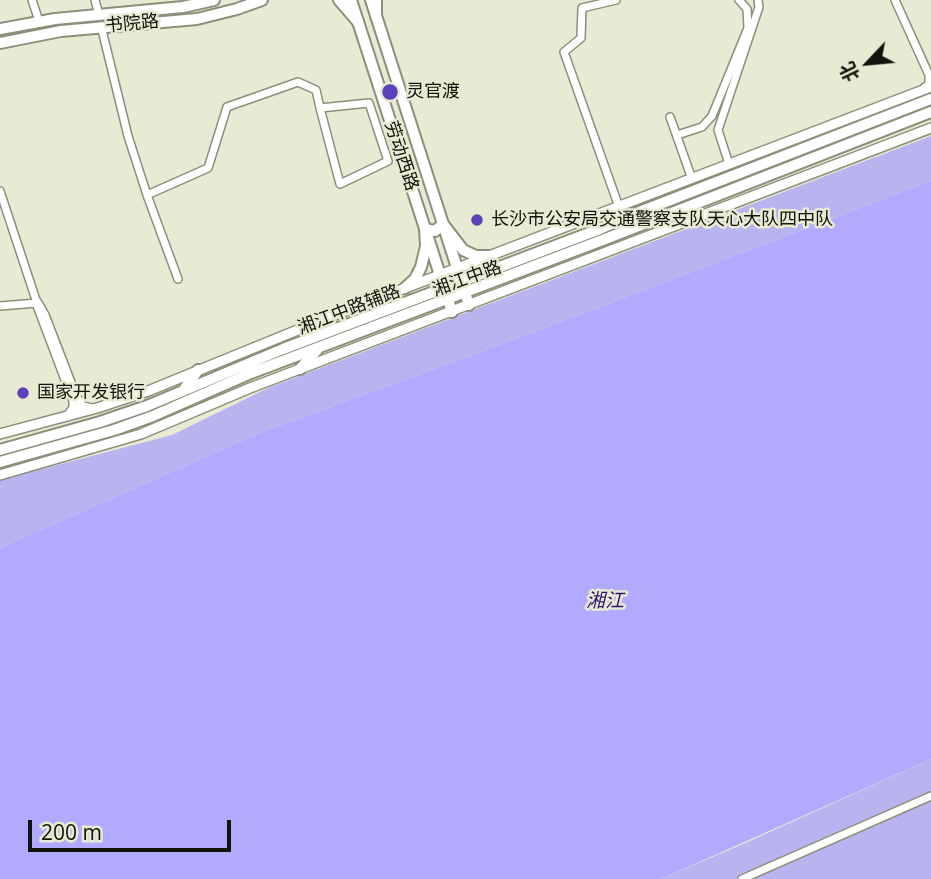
<!DOCTYPE html>
<html>
<head>
<meta charset="utf-8">
<style>
	body { margin:0 }
	#map { position:relative; width:931px; height:879px; overflow:hidden; background:#e8ead3; font-family:"Open Sans","Noto Sans SC",sans-serif }
	canvas { display:block }
	.north { position:absolute; left:833px; top:28px; width:70px; height:70px; -webkit-text-stroke:5px #e8ead3; paint-order:stroke; rotate:244deg; font-size:19px; font-weight:700; line-height:28px; text-align:center; color:#12130b }
	.north::after { content:''; display:block; margin:auto; width:24px; height:32px; background:#12130b; clip-path:polygon(50% 0,100% 100%,50% 72%,0 100%) }
	.scale { position:absolute; left:28px; top:820px; width:203px; height:32px; box-sizing:border-box; border:4px solid #12130b; border-top:0; padding-left:9px; font-size:21px; line-height:24px; white-space:nowrap; color:#12130b; -webkit-text-stroke:5px #e8ead3; paint-order:stroke }
</style>
</head>
<body>
<div id="map">
<canvas width="931" height="879"></canvas>
<div class="north">北</div>
<div class="scale">200 m</div>
</div>
<script>
const context = document.querySelector('canvas').getContext('2d');
context.lineJoin = 'round';
function fillPath(path, color) { context.fillStyle = color; context.fill(path, 'evenodd'); }
const shape = rows => new Path2D(rows.map(r => 'M' + r).join(''));
function trace(path, color, width, dash) { context.strokeStyle = color; context.lineWidth = width; context.lineCap = dash ? 'butt' : 'round'; context.setLineDash(dash || []); context.stroke(path); }
function drawText(font, color, halo, rows, align = 'center') {
  context.font = font + ' "Open Sans","Noto Sans SC",sans-serif'; context.lineWidth = 5; context.setLineDash([]); context.textBaseline = 'middle'; context.strokeStyle = halo; context.fillStyle = color; for (const [text, x, y, turn = 0] of rows) {
    context.save(); context.translate(x, y); context.rotate((+turn || 0) * Math.PI / 180); context.textAlign = isNaN(turn) ? turn : align; if (halo) context.strokeText(text, 0, 0); context.fillText(text, 0, 0); context.restore();
  }
}
fillPath(shape([
	[931,136,931,181,505,343,257,434,0,548,0,480,172,435,268,388],
	[931,759,931,879,661,879,743,844]
]), '#b8b4ef');
fillPath(shape([
	[931,181,931,759,661,879,0,879,0,548,257,434,505,343]
]), '#b1aafe');
const minor = shape([
	[32,0,39,21],
	[95,0,99,15],
	[616,0,582,8,581,38,564,52,619,207],
	[895,0,929,75,929,84,924,88],
	[101,26,128,136,147,195,178,279],
	[670,117,692,179],
	[677,135,702,127,712,116,748,28,747,9,739,0],
	[729,164,718,130,759,7,758,0],
	[0,191,37,303,0,306],
	[147,195,208,168,227,107,298,82,316,90,320,108,340,184,388,161,369,103,320,108],
	[742,879,931,796]
]);
const tertiary = shape([
	[68,416,74,408,74,401,37,303,44,315,76,398,83,407,92,409],
	[0,434,97,408,148,391,332,316,931,87],
	[0,475,141,434,250,388,931,128]
]);
const secondary = shape([
	[351,0,452,312],
	[371,0,469,305],
	[405,288,415,279,421,267,426,246,425,229,435,231,443,224,463,250,476,256,490,256]
]);
const primary = shape([
	[339,0,358,22],
	[376,0,376,16],
	[0,29,55,19,183,7,214,0],
	[0,43,61,31,197,19,237,9,262,0],
	[300,369,317,350],
	[183,391,198,370],
	[0,450,100,422,147,406,283,349,600,229,629,216,931,99],
	[0,462,114,430,153,416,251,373,600,241,931,112]
]);
trace(minor, '#8d8f7a', 10);
trace(tertiary, '#8d8f7a', 12);
trace(secondary, '#8d8f7a', 14);
trace(primary, '#8d8f7a', 14);
trace(minor, '#fff', 7);
trace(tertiary, '#fff', 9);
trace(secondary, '#fff', 10);
trace(primary, '#fff', 10);
for (const [x, y, r, color] of [
	[390,92,9,"#5b42ba"],
	[477,220,7,"#5b42ba"],
	[23,393,7,"#5b42ba"]
]) { const dot = new Path2D(); dot.arc(x, y, r, 0, 2 * Math.PI); context.fillStyle = color; context.fill(dot); trace(dot, '#e8ead3', 2.5); }
drawText('18px', '#12130b', '#e8ead3', [
	["书院路",132,24,-5],
	["劳动西路",401,156,72],
	["湘江中路",467,279,-20],
	["湘江中路辅路",349,310,-21]
]);
drawText('18px', '#12130b', '#e8ead3', [
	["灵官渡",406,92],
	["长沙市公安局交通警察支队天心大队四中队",491,220],
	["国家开发银行",37,393]
], 'left');
drawText('italic 19px', '#2f1373', '#e8ead3', [
	["湘江",605,602]
]);
</script>
</body>
</html>
